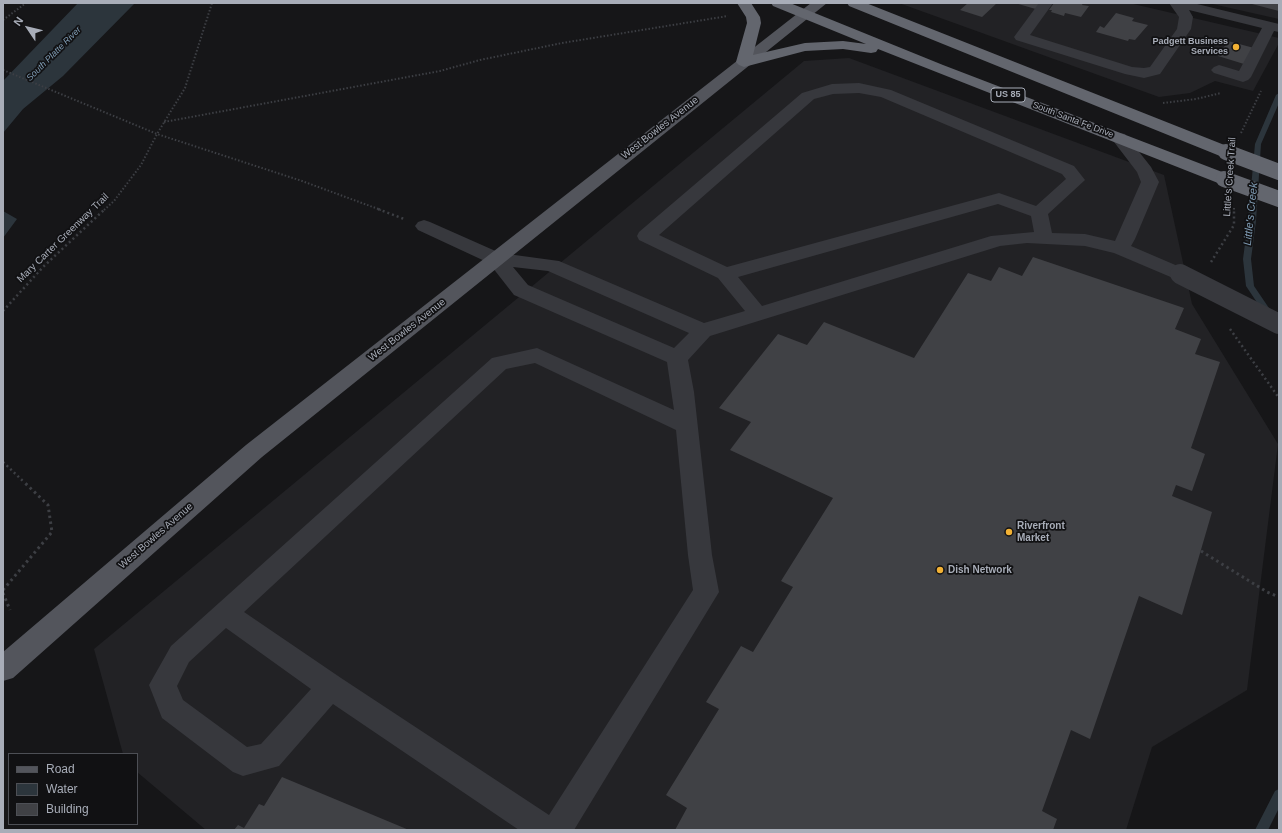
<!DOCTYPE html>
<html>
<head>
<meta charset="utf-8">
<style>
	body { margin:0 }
	#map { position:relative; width:1282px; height:833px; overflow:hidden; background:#161618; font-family:Arial,sans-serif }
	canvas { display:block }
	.frame { position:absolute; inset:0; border:4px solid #a8adb8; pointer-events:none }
	.legend { position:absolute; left:8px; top:753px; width:130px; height:72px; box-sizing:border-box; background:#111113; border:1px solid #4d4f55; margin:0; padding:5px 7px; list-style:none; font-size:12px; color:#a8adb8 }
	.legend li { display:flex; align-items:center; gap:8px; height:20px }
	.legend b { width:20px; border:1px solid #4d4f55 }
	.north { position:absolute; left:8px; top:8px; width:40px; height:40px; -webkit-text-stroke:3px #111113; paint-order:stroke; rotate:305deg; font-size:11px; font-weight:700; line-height:16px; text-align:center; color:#a8adb8 }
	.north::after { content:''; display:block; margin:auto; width:14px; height:18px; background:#a8adb8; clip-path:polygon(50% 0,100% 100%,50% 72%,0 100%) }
</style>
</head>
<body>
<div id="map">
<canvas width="1282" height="833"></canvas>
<div class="frame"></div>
<ul class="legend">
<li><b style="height:5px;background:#53555c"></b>Road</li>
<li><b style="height:11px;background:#2c353c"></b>Water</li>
<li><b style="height:11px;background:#404145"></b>Building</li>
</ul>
<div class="north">N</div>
</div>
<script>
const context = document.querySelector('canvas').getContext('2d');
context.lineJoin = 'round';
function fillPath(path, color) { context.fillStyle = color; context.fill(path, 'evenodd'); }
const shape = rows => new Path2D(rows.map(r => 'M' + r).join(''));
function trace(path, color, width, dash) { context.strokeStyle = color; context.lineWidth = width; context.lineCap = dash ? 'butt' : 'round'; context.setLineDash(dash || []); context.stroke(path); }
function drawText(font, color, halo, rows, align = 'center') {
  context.font = font + ' Arial,sans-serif'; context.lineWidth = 3.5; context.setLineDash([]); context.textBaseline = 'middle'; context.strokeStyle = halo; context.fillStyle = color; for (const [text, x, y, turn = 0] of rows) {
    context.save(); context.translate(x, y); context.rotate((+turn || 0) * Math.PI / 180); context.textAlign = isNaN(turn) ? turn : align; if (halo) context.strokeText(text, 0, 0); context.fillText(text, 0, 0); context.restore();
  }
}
fillPath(shape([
	[899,3,1129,3,1279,38,1279,43,1253,91,1215,81,1190,93,1159,97],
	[1208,3,1279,3,1279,19],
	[849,58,1164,175,1192,304,1278,444,1247,690,1152,747,1126,830,206,830,137,772,137,754,123,754,94,649,804,61]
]), '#222225');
fillPath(shape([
	[78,3,135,3,63,76,23,109,3,133,3,81],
	[3,211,17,219,3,238]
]), '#2c353c');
fillPath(shape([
	[1279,93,1279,103,1261,144,1256,221,1251,259,1254,286,1273,314,1269,317,1266,316,1246,286,1243,259,1248,221,1255,144,1276,95,1279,93],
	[1279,789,1279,808,1268,830,1255,830,1275,791,1279,789]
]), '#2c353c');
fillPath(shape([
	[968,3,997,3,982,17,960,10],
	[1015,3,1044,3,1039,10],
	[1054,3,1083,3,1082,5,1089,6,1081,17,1065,13,1064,16,1051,12,1052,10,1049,10],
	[1253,3,1279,3,1279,11,1252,4],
	[1116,13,1134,18,1132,21,1148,25,1135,40,1129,39,1128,41,1096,32,1100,26,1104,28],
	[1228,41,1254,48,1244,64,1218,56],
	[1033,257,1184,308,1175,329,1201,339,1195,354,1220,362,1191,448,1205,454,1192,491,1176,485,1172,496,1212,512,1182,615,1139,596,1090,739,1071,730,1042,811,1057,819,1053,830,675,830,687,808,666,795,719,709,706,702,741,646,753,652,793,587,781,581,833,498,730,450,751,422,719,408,778,334,807,345,824,322,914,358,968,273,991,281,999,267,1022,276],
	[282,777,409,830,234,830,238,825,244,828,259,804,264,806]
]), '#404145');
trace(shape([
	[3,20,26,3],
	[3,70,157,134,302,181,381,210],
	[1163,103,1196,99,1221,93],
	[164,122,440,71,480,60,562,43,728,16],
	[1241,133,1261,91],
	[1234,208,1234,210],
	[104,210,114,201,141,165,157,134,185,88,212,3]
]), '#3d3f44', 2, [1.5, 2]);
trace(shape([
	[378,209,404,219],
	[1211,262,1234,225,1234,209],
	[3,311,43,267,105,209],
	[1230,329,1279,398],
	[3,462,24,482]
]), '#3d3f44', 2.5, [2, 3]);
trace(shape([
	[1201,551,1267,592,1279,597],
	[3,590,52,532,48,505,23,481],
	[3,593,10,610]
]), '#3d3f44', 3, [2.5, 3.5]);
fillPath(shape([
	[1039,3,1053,3,1030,35,1132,67,1144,68,1150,67,1177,29,1179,17,1169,3,1193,3,1279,24,1279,32,1274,31,1251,77,1248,80,1243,82,1214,73,1211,70,1214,67,1219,65,1239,71,1262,28,1189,10,1193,17,1191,29,1160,74,1144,78,1125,74,1016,40,1014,37,1039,3],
	[859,83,891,90,1074,166,1085,180,1048,214,1052,233,1085,234,1115,241,1141,182,1137,172,1111,138,1113,134,1119,133,1125,134,1151,167,1159,182,1135,239,1131,246,1187,270,1190,274,1187,278,1180,280,1173,278,1114,253,1085,246,1027,243,1000,246,710,336,688,360,694,392,712,555,719,592,574,830,519,830,333,704,279,766,243,776,233,772,162,718,149,685,171,646,492,358,537,348,674,410,667,362,514,295,489,263,418,230,415,226,418,222,424,220,430,222,500,253,559,261,704,323,745,311,718,278,639,240,637,236,639,232,802,93,832,84,859,83],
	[859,93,881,97,1062,174,1066,179,1036,206,999,193,727,267,659,235,814,99,833,94,859,93],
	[998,204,1031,216,1034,232,991,236,762,306,738,277,998,204],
	[513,267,548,271,689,333,674,348,528,285,513,267],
	[535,363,676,430,688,555,693,590,549,815,341,678,244,612,506,369,535,363],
	[226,628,311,689,261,744,247,747,183,700,177,686,189,662,226,628]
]), '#37383d');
fillPath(shape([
	[811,3,827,3,262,457,13,678,3,681,3,652,246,445,811,3]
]), '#53555c');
fillPath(shape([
	[737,3,751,3,760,17,761,23,753,55,805,43,843,41,866,44,773,6,771,3,790,3,943,65,1230,175,1233,179,1230,183,1224,184,1218,183,878,49,876,52,871,53,843,49,805,51,744,67,739,65,736,62,747,23,746,17,737,3],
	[847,3,866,3,1232,148,1234,152,1232,156,1226,157,1220,156,849,6,847,3]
]), '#63666e');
trace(shape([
	[1180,274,1279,324]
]), '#37383d', 20);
trace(shape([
	[1226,152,1279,172],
	[1224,179,1279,199]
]), '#63666e', 16);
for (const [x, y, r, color] of [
	[1236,47,4,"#f2b134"],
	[1009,532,4,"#f2b134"],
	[940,570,4,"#f2b134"]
]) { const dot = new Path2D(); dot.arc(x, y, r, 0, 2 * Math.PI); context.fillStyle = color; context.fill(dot); trace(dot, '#111113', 1.5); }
drawText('bold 9px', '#a8adb8', '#111113', [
	["Padgett Business",1228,42],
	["Services",1228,52]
], 'right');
drawText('italic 9px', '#7f9bb3', '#111113', [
	["South Platte River",54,54,-45]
]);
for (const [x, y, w] of [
	[1008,95,34]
]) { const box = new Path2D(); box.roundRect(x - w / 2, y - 7, w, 14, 3); context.fillStyle = '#111113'; context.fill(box); trace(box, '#a8adb8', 1); }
drawText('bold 9px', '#a8adb8', null, [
	["US 85",1008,95]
]);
drawText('9px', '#a8adb8', '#111113', [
	["South Santa Fe Drive",1073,120,21]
]);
drawText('10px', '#a8adb8', '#111113', [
	["West Bowles Avenue",660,128,-38],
	["Little's Creek Trail",1230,177,-86],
	["Mary Carter Greenway Trail",63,238,-44],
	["West Bowles Avenue",407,330,-38],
	["West Bowles Avenue",156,536,-41]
]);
drawText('bold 10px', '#a8adb8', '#111113', [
	["Riverfront",1017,526],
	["Market",1017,538],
	["Dish Network",948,570]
], 'left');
drawText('italic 11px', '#7f9bb3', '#111113', [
	["Little's Creek",1251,214,-84]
]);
</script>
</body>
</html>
